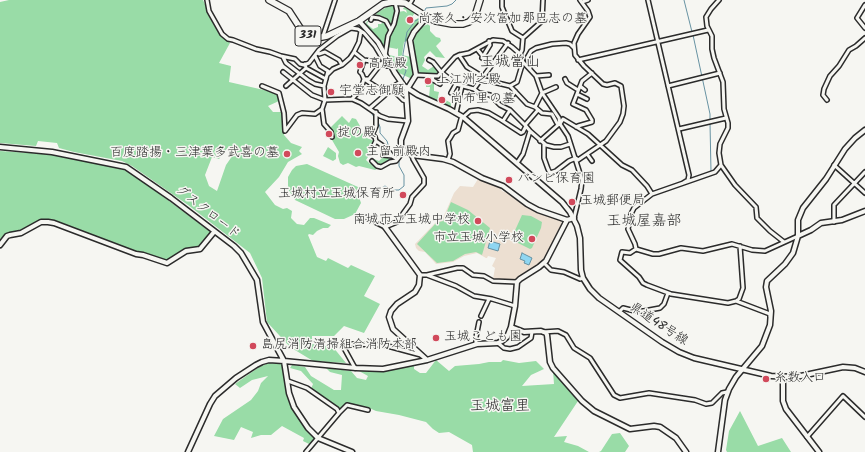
<!DOCTYPE html>
<html>
<head>
<meta charset="utf-8">
<style>
	body { margin:0 }
	canvas { display:block; background:#f6f6f2 }
</style>
</head>
<body>
<canvas width="865" height="452"></canvas>
<script>
const context = document.querySelector('canvas').getContext('2d');
context.lineJoin = 'round';
function fillPath(path, color) { context.fillStyle = color; context.fill(path, 'evenodd'); }
const shape = rows => new Path2D(rows.map(r => 'M' + r).join(''));
function trace(path, color, width, dash) { context.strokeStyle = color; context.lineWidth = width; context.lineCap = dash ? 'butt' : 'round'; context.setLineDash(dash || []); context.stroke(path); }
function drawText(font, color, halo, rows, align = 'center') {
  context.font = font + ' Kalam,"Klee One",sans-serif'; context.lineWidth = 3; context.setLineDash([]); context.textBaseline = 'middle'; context.strokeStyle = halo; context.fillStyle = color; for (const [text, x, y, turn = 0] of rows) {
    context.save(); context.translate(x, y); context.rotate((+turn || 0) * Math.PI / 180); context.textAlign = isNaN(turn) ? turn : align; if (halo) context.strokeText(text, 0, 0); context.fillText(text, 0, 0); context.restore();
  }
}
fillPath(shape([
	[478,179,500,187,502,191,510,194,534,210,561,221,562,225,545,257,538,265,519,277,516,281,493,279,495,268,492,266,496,258,488,256,487,258,486,258,477,253,464,256,453,262,436,264,425,252,419,251,416,248,415,244,436,222,442,220,454,193,460,186,473,187]
]), '#ecdfd1');
fillPath(shape([
	[9,0,203,0,219,34,230,43,219,63,231,66,229,82,277,93,279,101,268,106,273,112,283,112,284,135,291,143,302,147,299,151,302,154,288,162,279,177,265,192,275,205,283,209,287,208,292,211,291,218,297,224,304,225,310,218,314,218,331,225,328,228,323,228,317,231,313,235,309,234,308,235,317,257,326,261,328,258,348,268,351,265,375,276,364,296,380,304,364,333,344,326,334,336,312,336,312,344,333,347,346,363,313,361,290,347,267,322,262,278,250,253,188,205,132,166,122,161,74,152,59,148,57,143,38,141,36,146,0,143,0,2],
	[229,146,235,152,226,165,217,191,209,186,205,175,212,157,219,159],
	[390,5,393,5,395,11,391,25,382,16,375,14],
	[404,7,414,12,414,14,412,17,409,17,411,22,420,17,422,19,412,29,408,36,407,41,404,42,402,55,411,57,414,72,412,79,399,73,391,59,389,55,398,57,398,48,397,49,387,47,398,12,404,11,407,13,406,10,403,9],
	[369,19,367,24,373,29,378,27,378,24,381,24,383,22,389,29,384,46,367,27,366,23],
	[428,24,430,26,430,31,436,37,440,38,441,41,436,46,445,58,436,57,430,51,424,57,425,60,422,66,428,70,434,66,438,70,437,74,419,73,417,62,413,47,414,37,422,27],
	[427,77,434,77,434,91,439,92,438,97,444,99,451,103,451,107,429,97,430,87,426,87],
	[342,116,349,123,352,118,356,119,360,126,360,131,367,138,374,141,372,146,368,146,368,157,366,160,370,164,374,159,379,161,384,156,388,158,391,161,375,170,359,166,356,167,348,163,343,165,340,163,338,156,339,152,332,140,333,137,330,128],
	[328,147,336,153,336,159,333,161,323,156],
	[0,151,59,155,129,171,212,233,200,248,190,248,178,254,168,262,145,253,138,253,51,220,40,220,21,232,7,234,0,242],
	[307,164,358,187,357,191,361,203,355,214,344,219,335,219,295,200,288,189,288,177,292,170,296,166],
	[451,202,468,210,490,228,482,255,476,252,465,254,453,261,437,263,417,244,436,223,443,221],
	[522,215,531,216,542,222,541,228,532,248,530,249,512,240,512,237],
	[436,360,449,371,455,366,479,364,489,362,501,362,503,360,519,363,536,361,544,369,531,375,522,386,554,384,553,371,578,401,554,437,567,436,564,442,578,446,589,452,473,452,472,445,449,432,439,433,433,429,426,422,399,415,376,411,367,407,346,403,340,409,311,389,313,384,301,371,290,368,292,365,305,367,311,376,334,390,341,390,342,375,330,372,326,368,351,371,357,378,366,380,368,376,359,371,380,371,414,364,414,369,420,373,426,373],
	[269,363,282,364,288,397,294,410,315,438,309,444,303,441,304,438,282,426,271,435,261,435,251,438,253,432,241,427,234,440,214,436,223,419,251,400,258,391,261,383,268,376,252,380,240,388,235,384,259,367],
	[740,411,758,446,782,438,791,452,727,452,726,450,729,431],
	[620,433,629,446,625,452,599,452,601,451,612,434]
]), '#99dca7');
const water = shape([
	[490,241,500,244,498,251,488,248,490,241],
	[522,253,532,258,529,265,524,263,525,261,520,259,522,253]
]);
fillPath(water, '#8fd6f1');
trace(water, '#6792a2', 1);
trace(shape([
	[684,0,692,32],
	[424,12,426,8,447,6,452,4,456,0],
	[693,35,710,114,710,120],
	[403,79,406,71,403,61,403,54,407,32,413,24,413,22,421,18,422,17],
	[380,101,386,96],
	[373,107,372,114,374,117],
	[377,119,380,127,380,133,387,141,390,151,397,158],
	[710,123,711,171],
	[387,161,391,158],
	[383,187,385,186,392,190,399,190,404,186,404,175,399,166,399,161]
]), '#6792a2', 1);
const street = shape([
	[207,0,209,11,222,34,228,39,233,40,256,49,270,52,281,56,295,59,300,64,304,65,309,63,319,50,337,36,351,28,350,26],
	[502,0,502,7,512,31,523,38],
	[648,0,689,175,688,180,683,183],
	[719,0,711,9,706,17,707,26,712,36,712,49,714,58,723,82,724,109,728,123,728,128,720,144,719,153,721,165,735,185,756,207,757,218,770,231,784,242],
	[582,2,588,0],
	[409,5,412,0],
	[865,5,857,18,865,28],
	[371,20,372,17,379,18,386,21,391,30],
	[351,28,358,29,364,33,375,46,387,66,390,65],
	[323,36,335,0],
	[477,49,491,66],
	[354,52,359,42,361,31],
	[317,53,319,54,325,52,339,60,342,65],
	[520,54,522,50,523,38,542,21,543,0],
	[459,55,467,67,480,75,482,79],
	[315,56,320,66,328,71,324,86,325,100,352,99,361,103,380,116,388,119,408,121],
	[385,56,388,36,394,24,397,11,395,2],
	[283,57,286,63,308,80,315,84,324,86],
	[482,58,490,45,489,41],
	[364,60,371,61,380,65,384,62],
	[429,60,433,62,441,72,456,84,474,89,479,93,490,95,500,105,510,110,525,125,530,131,523,154,517,163],
	[578,60,708,30],
	[305,64,306,68,326,79],
	[530,69,527,58,531,51,536,48,552,44,566,43,570,44,574,48],
	[283,72,312,95,325,100,322,109,324,124,331,132,332,137],
	[328,74,333,69,342,65,350,58,354,52,364,60,360,72,362,74,364,79,361,89,352,99],
	[416,75,438,76,455,57,459,55,469,53,493,40,503,41,512,47,520,54,523,62,536,76,542,93,559,118,560,124,568,136,582,180,581,189,574,218],
	[432,76,433,80,440,84],
	[536,76,549,75],
	[364,79,381,90,385,95,370,108],
	[365,79,369,79,380,65],
	[483,79,483,77,508,43],
	[565,79,567,83,578,90],
	[262,86,279,93,284,113,285,131,297,115,302,113,315,114,322,109],
	[286,86,306,68],
	[510,86,517,82,523,62],
	[580,86,585,90],
	[668,86,720,73],
	[474,89,481,79,510,86,527,104,535,107,542,113,552,114,558,125,560,124],
	[392,91,392,87,401,82],
	[397,93,406,87],
	[451,93,456,84],
	[577,94,587,99],
	[385,95,387,92,394,91,403,100,406,101],
	[510,100,515,91],
	[827,100,823,95,824,89,830,76,839,66,849,50,856,46,865,38],
	[535,107,542,93,556,87],
	[376,112,376,126,372,135,375,137,376,141,386,148,392,156,397,159],
	[456,113,462,86],
	[503,121,510,110],
	[560,124,563,119,588,134,622,165,632,170,647,186,652,194],
	[525,125,538,110],
	[576,127,578,126,592,122,592,120,586,110,573,104,582,81,592,73],
	[679,129,726,118],
	[530,131,546,145,554,147,561,147,570,144],
	[540,141,558,125],
	[544,144,544,158,548,169,550,173,556,171,569,161,576,158,578,160,606,141,620,122,623,114,624,106,621,86,615,83,607,85,603,84,584,66,575,55,574,43,578,34,590,17,588,11,580,0],
	[373,147,376,141],
	[587,154,592,161],
	[383,155,392,156],
	[448,160,450,154,448,141,450,138,453,133,458,130,461,119,470,111,478,110,489,113,501,120,521,133,523,132,526,126],
	[372,161,377,166,381,167,390,162,396,161,404,151],
	[834,165,865,193],
	[365,217,385,227,397,222,410,204,412,197,424,184,424,178,413,159,412,155],
	[834,222,834,205,865,172],
	[636,249,630,253,622,252,620,260,639,277,643,283,647,285,671,294,728,303,736,301,770,314,770,316],
	[636,249,653,254,659,254,681,248,703,251,732,244,752,250,765,251,798,236],
	[636,249,635,244,628,229,631,214,634,208,652,194,715,172,721,165],
	[544,263,551,270,564,272,580,279,583,278],
	[420,275,427,275,457,268,463,268,473,275,484,276,493,281,517,282],
	[427,275,456,286,474,296,492,299,515,306],
	[736,301,739,299,743,288,740,246],
	[619,312,623,308,635,311,644,311,660,308,664,304,668,293],
	[481,316,489,299],
	[543,332,558,331,566,335,574,348,590,358,614,395,620,398,649,393,695,400,706,404,712,403,722,393,727,392],
	[498,343,504,348,510,349,518,347,531,338,532,332],
	[476,344,476,337,479,322],
	[355,368,344,348,344,345,348,344,384,345,421,355],
	[288,381,307,388,337,409,339,413,306,452],
	[339,413,347,405,368,410],
	[807,437,843,396,865,417]
]);
const secondary = shape([
	[427,17,414,32,410,40,416,75,406,91,408,121,401,140,401,148,412,155,443,159,453,162,482,178,503,186,527,204,538,210,567,220,574,218],
	[359,21,378,42,395,73,404,86,418,95,449,109,463,117,562,202,570,212,577,226,580,238,581,270,583,278,590,289,599,298,662,342,679,352,694,358,771,376,796,377,843,367,855,368,865,372],
	[0,147,52,152,126,167,171,198,234,246,241,253,257,280,263,322,284,361,289,393,294,407,308,428,318,438,352,452],
	[385,227,420,275,419,285,415,292,397,304,391,311,389,317,393,329,427,360],
	[798,236,811,230,821,223,842,220,865,211],
	[0,245,7,236,10,235,21,233,41,222,48,222,54,223,136,254,143,255,167,263,186,251,200,249,214,232],
	[511,327,524,332,541,331,546,333,547,335,550,362,553,368,582,401,594,411,630,429,654,426,660,427,676,438,686,452],
	[783,377,783,401,786,409,819,452],
	[188,452,210,404,215,396,236,378,256,365,262,362,269,360,284,361,356,368,383,369,427,360,477,344,498,343,502,341,507,337,511,327,515,306,517,282,520,279,539,267,546,261,567,220],
	[718,452,725,400,729,389,736,377,762,346,770,325,771,311,766,287,767,281,785,264,793,253,798,236,798,220,803,208,826,179,845,149,855,138,865,130]
]);
const highway = shape([
	[269,0,289,11,304,34,317,38,327,36,359,21,383,4,392,2,405,3,427,17,436,21,452,24,463,24,469,22,475,16,480,0]
]);
trace(street, '#2b2b2b', 6);
trace(secondary, '#2b2b2b', 7);
trace(highway, '#2b2b2b', 8);
trace(street, '#f6f6f2', 3);
trace(secondary, '#f6f6f2', 4);
trace(highway, '#f6f6f2', 5.5);
for (const [x, y, r, color] of [
	[410,20,4,"#d1495b"],
	[360,65,4,"#d1495b"],
	[428,81,4,"#d1495b"],
	[331,92,4,"#d1495b"],
	[442,100,4,"#d1495b"],
	[329,134,4,"#d1495b"],
	[358,153,4,"#d1495b"],
	[287,154,4,"#d1495b"],
	[509,180,4,"#d1495b"],
	[403,195,4,"#d1495b"],
	[572,202,4,"#d1495b"],
	[478,221,4,"#d1495b"],
	[532,239,4,"#d1495b"],
	[436,338,4,"#d1495b"],
	[253,346,4,"#d1495b"],
	[766,379,4,"#d1495b"]
]) { const dot = new Path2D(); dot.arc(x, y, r, 0, 2 * Math.PI); context.fillStyle = color; context.fill(dot); trace(dot, '#f6f6f2', 1.5); }
for (const [x, y, w] of [
	[308,36,26]
]) { const box = new Path2D(); box.roundRect(x - w / 2, y - 10, w, 20, 3); context.fillStyle = '#f6f6f2'; context.fill(box); trace(box, '#2b2b2b', 1); }
drawText('bold 12px', '#2b2b2b', null, [
	["331",308,36]
]);
drawText('13px', '#2b2b2b', '#f6f6f2', [
	["尚泰久・安次富加那巴志の墓",418,20],
	["高庭殿",368,65],
	["上江洲之殿",436,81],
	["宇堂志御願",339,92],
	["尚布里の墓",450,100],
	["掟の殿",337,134],
	["主留前殿内",366,153],
	["百度踏揚・三津葉多武喜の墓",279,154,"right"],
	["バンビ保育園",517,180],
	["玉城村立玉城保育所",395,195,"right"],
	["玉城郵便局",580,202],
	["南城市立玉城中学校",470,221,"right"],
	["市立玉城小学校",524,239,"right"],
	["玉城こども園",444,338],
	["島尻消防清掃組合消防本部",261,346],
	["糸数入口",774,379]
], 'left');
drawText('13px', '#2b2b2b', '#f6f6f2', [
	["グスクロード",207,213,38],
	["県道48号線",658,325,33]
]);
drawText('15px', '#2b2b2b', '#f6f6f2', [
	["玉城當山",510,63],
	["玉城屋嘉部",644,222],
	["玉城富里",500,407]
]);
</script>
</body>
</html>
